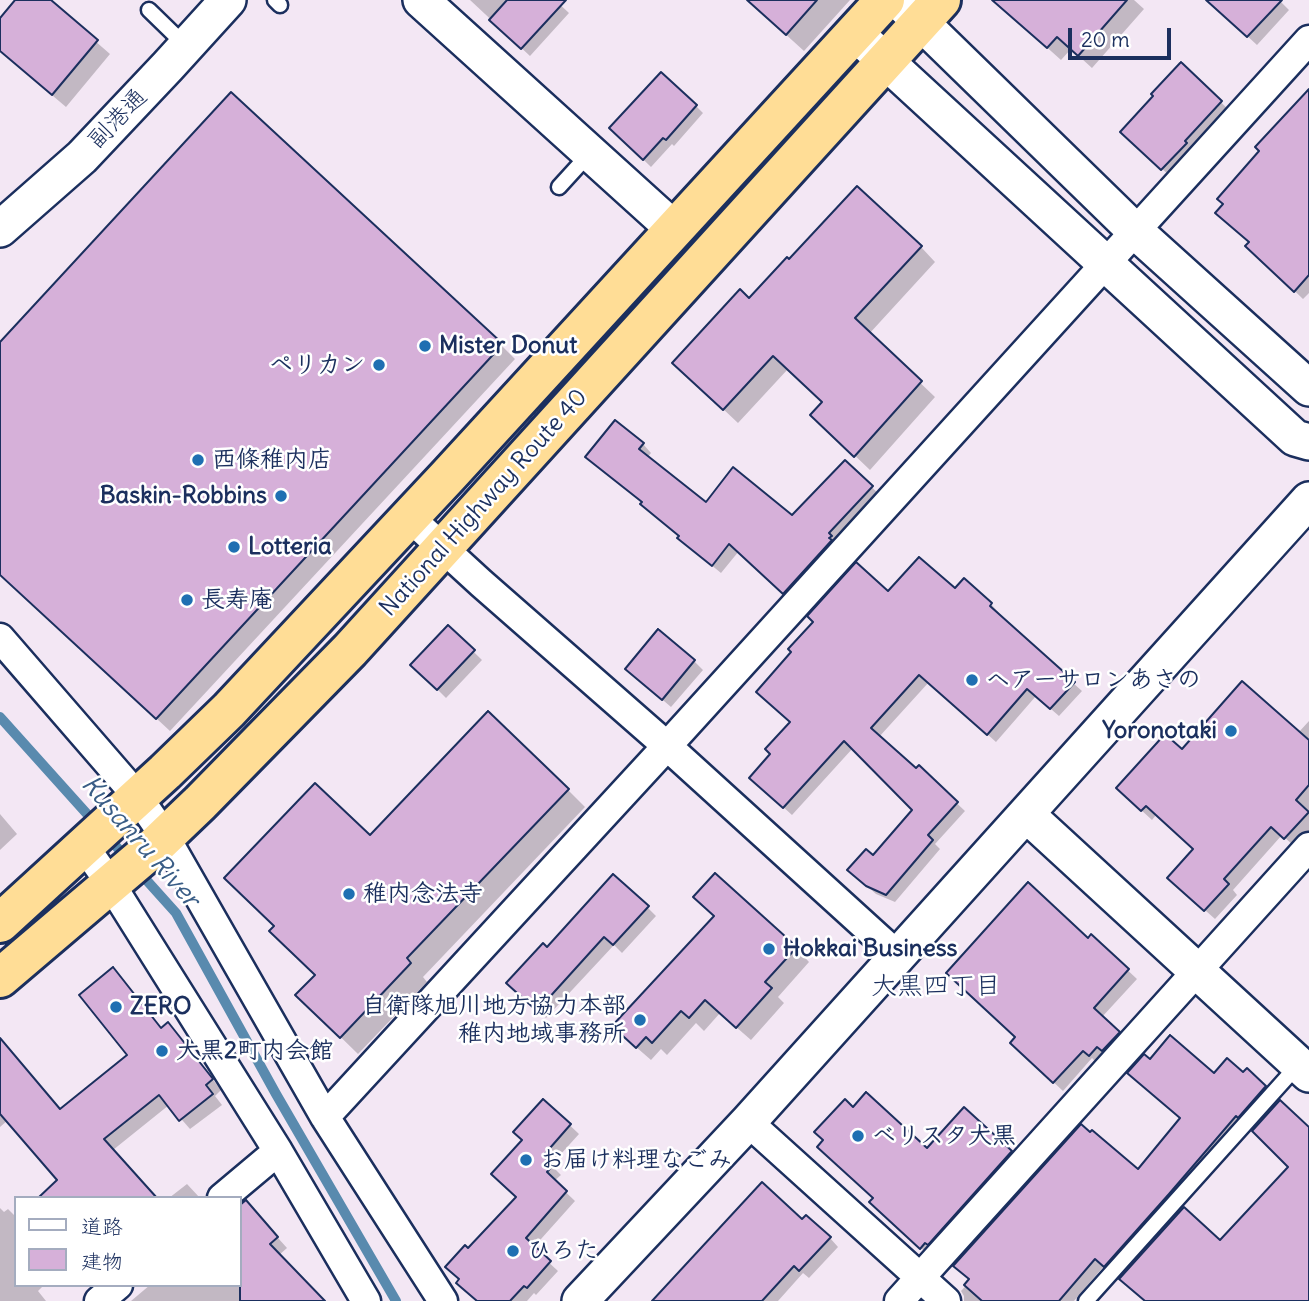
<!DOCTYPE html>
<html>
<head>
<meta charset="utf-8">
<style>
	body { margin:0 }
	#map { position:relative; width:1309px; height:1301px; overflow:hidden; background:#f3e7f4; font-family:Delius,"Klee One",sans-serif }
	canvas { display:block }
	.legend { position:absolute; left:14px; top:1196px; width:228px; height:91px; box-sizing:border-box; background:#fff; border:2px solid #a4acbf; margin:0; padding:9px 12px; list-style:none; font-size:21px; color:#1b2f5e }
	.legend li { display:flex; align-items:center; gap:14px; height:35px }
	.legend b { width:35px; border:2px solid #a4acbf }
	.scale { position:absolute; left:1068px; top:28px; width:103px; height:32px; box-sizing:border-box; border:4px solid #1b2f5e; border-top:0; padding-left:9px; font-size:21px; line-height:24px; white-space:nowrap; color:#1b2f5e; -webkit-text-stroke:5px #fff; paint-order:stroke }
</style>
</head>
<body>
<div id="map">
<canvas width="1309" height="1301"></canvas>
<ul class="legend">
<li><b style="height:9px;background:#fff"></b>道路</li>
<li><b style="height:19px;background:#d6b0d9"></b>建物</li>
</ul>
<div class="scale">20 m</div>
</div>
<script>
const context = document.querySelector('canvas').getContext('2d');
context.lineJoin = 'round';
function fillPath(path, color) { context.fillStyle = color; context.fill(path, 'evenodd'); }
const shape = rows => new Path2D(rows.map(r => 'M' + r).join(''));
function trace(path, color, width, dash) { context.strokeStyle = color; context.lineWidth = width; context.lineCap = dash ? 'butt' : 'round'; context.setLineDash(dash || []); context.stroke(path); }
function drawText(font, color, halo, rows, align = 'center') {
  context.font = font + ' Delius,"Klee One",sans-serif'; context.lineWidth = 5; context.setLineDash([]); context.textBaseline = 'middle'; context.strokeStyle = halo; context.fillStyle = color; for (const [text, x, y, turn = 0] of rows) {
    context.save(); context.translate(x, y); context.rotate((+turn || 0) * Math.PI / 180); context.textAlign = isNaN(turn) ? turn : align; if (halo) context.strokeText(text, 0, 0); context.fillText(text, 0, 0); context.restore();
  }
}
fillPath(shape([
	[18,0,48,0,110,54,66,107,0,51,0,21],
	[470,0,555,0,569,13,530,56],
	[755,0,850,0,804,51,771,21],
	[1005,0,1134,0,1144,9,1092,68,1071,49,1061,60,1014,18],
	[1212,0,1279,0,1289,10,1257,45,1219,10],
	[1181,64,1230,111,1171,177,1122,132],
	[1309,99,1309,293,1303,299,1248,246],
	[696,106,703,113,674,146,672,144,651,167,611,128],
	[921,247,935,262,869,334,935,397,870,470,827,429,824,402,788,369,738,423,689,377,749,300,789,261],
	[0,344,501,345,515,359,170,731,0,574],
	[643,444,651,453,647,458,706,504,792,517,845,462,880,495,792,601,739,551,721,573,688,546,681,536,644,503,596,466],
	[955,591,991,604,999,613,997,615,1082,691,1059,716,1036,696,996,742,929,682,879,737,916,771,919,768,965,811,935,844,940,849,895,902,876,894,858,878,914,810,853,748,792,815,760,786,772,754,792,722,888,593],
	[448,627,482,660,446,698,413,665],
	[694,661,703,670,671,707,636,677],
	[1309,721,1309,832,1295,847,1282,835,1233,890,1237,895,1215,919,1179,887,1195,849,1156,815,1152,820,1128,798,1182,751,1298,733],
	[568,790,585,807,423,977,427,982,358,1054,315,1012,317,975],
	[0,814,17,834,0,850],
	[647,907,656,916,622,953,614,945,546,1018,517,991,547,949],
	[1092,937,1137,979,1102,1017,1127,1041,1098,1064,1092,1058,1063,1091,1021,1052],
	[796,948,809,962,778,997,784,1003,751,1040,720,1013,704,1031,696,1023,667,1055,661,1049,651,1060,628,1040],
	[123,979,162,1029,178,1035,221,1090,215,1096,222,1105,190,1129,169,1105,113,1150,60,1181,8,1120,0,1127,0,1049,61,1110,130,1055],
	[1150,1062,1214,1075,1243,1074,1247,1070,1273,1096,1113,1274,1104,1266,1074,1301,964,1301,964,1296,961,1291,971,1280,1138,1171,1182,1119],
	[544,1101,579,1134,551,1165,561,1175,554,1181,575,1201,533,1248,558,1271,536,1295,534,1293,527,1301,478,1301,469,1250,518,1197,524,1140],
	[853,1109,927,1151,1011,1152,1024,1164,934,1260,884,1214,875,1199],
	[187,1184,200,1198,169,1198],
	[0,1208,4,1212,8,1209,16,1217,16,1285,44,1285,38,1291,46,1301,0,1301],
	[252,1209,287,1248,279,1255,321,1301,131,1301,150,1285,240,1285,240,1219],
	[802,1222,830,1238,838,1247,809,1278,803,1273,778,1301,651,1301,671,1280,672,1282]
]), '#0003');
trace(shape([
	[0,717,176,913,276,1094,396,1301]
]), '#598aae', 10);
const building = shape([
	[15,0,51,0,98,40,52,95,0,51,0,18,15,0],
	[507,0,566,0,521,49,489,20,507,0],
	[747,0,817,0,786,35,747,0],
	[992,0,1127,0,1078,56,1057,37,1047,48,992,0],
	[1206,0,1282,0,1247,37,1206,0],
	[1181,62,1222,101,1185,141,1187,143,1161,170,1120,132,1153,96,1151,94,1181,62],
	[661,72,697,105,666,140,663,138,643,160,609,128,661,72],
	[1309,89,1309,275,1294,292,1245,246,1249,242,1215,213,1223,204,1217,199,1259,151,1255,147,1309,89],
	[231,92,503,344,156,719,0,575,0,342,231,92],
	[857,186,922,246,855,318,922,381,854,457,810,415,822,402,773,356,723,410,672,363,740,289,749,298,787,257,789,259,857,186],
	[615,420,644,443,639,449,706,502,733,467,792,515,845,460,873,486,829,533,832,536,829,538,832,540,783,594,729,544,712,566,677,538,679,536,640,504,642,502,585,457,615,420],
	[919,557,955,588,964,578,992,603,990,606,1075,682,1050,709,1027,689,987,735,919,675,871,728,916,768,919,765,958,802,928,835,933,840,886,895,866,886,847,870,866,849,873,855,912,810,844,741,783,808,749,778,770,754,765,749,790,722,756,692,791,652,788,649,813,622,807,616,856,562,888,591,919,557],
	[448,625,475,650,437,690,410,665,448,625],
	[658,629,695,660,662,700,625,669,658,629],
	[1242,681,1309,740,1309,785,1296,800,1309,812,1284,839,1271,827,1224,879,1229,884,1204,911,1167,878,1193,849,1146,806,1141,811,1116,788,1165,734,1182,749,1242,681],
	[488,711,569,789,407,958,411,963,340,1038,295,995,315,975,269,931,274,926,224,878,315,783,370,835,488,711],
	[715,873,797,947,765,982,772,988,736,1028,705,1000,689,1018,681,1011,652,1043,646,1037,636,1048,612,1026,714,916,693,897,715,873],
	[613,874,649,906,613,945,604,937,537,1011,506,983,543,943,547,947,613,874],
	[1028,882,1088,938,1091,934,1129,969,1094,1008,1120,1032,1102,1051,1097,1047,1089,1056,1083,1051,1053,1083,1010,1043,1015,1037,946,973,1028,882],
	[113,967,161,1028,168,1022,213,1079,206,1085,213,1094,179,1121,159,1095,104,1139,157,1198,38,1198,57,1180,0,1114,0,1038,60,1109,127,1055,79,995,113,967],
	[1170,1035,1214,1073,1227,1058,1243,1072,1247,1068,1266,1086,1238,1118,1236,1116,1169,1194,1104,1267,1095,1259,1059,1301,982,1301,964,1285,969,1279,953,1266,1081,1124,1090,1132,1092,1130,1138,1169,1180,1118,1127,1073,1144,1054,1150,1059,1170,1035],
	[866,1092,927,1148,964,1107,1012,1151,928,1245,925,1243,920,1249,869,1202,873,1198,817,1147,823,1140,814,1132,845,1099,853,1107,866,1092],
	[543,1099,571,1124,543,1156,553,1165,547,1172,567,1191,526,1238,551,1261,527,1288,524,1286,510,1301,477,1301,456,1283,459,1279,445,1267,465,1245,468,1248,516,1197,491,1174,522,1140,513,1132,543,1099],
	[1280,1100,1309,1127,1309,1301,1145,1301,1119,1279,1184,1207,1220,1240,1288,1167,1252,1131,1280,1100],
	[762,1182,802,1219,806,1215,831,1237,799,1271,794,1266,762,1301,652,1301,762,1182],
	[246,1200,278,1237,270,1244,325,1301,240,1301,240,1205,246,1200]
]);
fillPath(building, '#d6b0d9');
trace(building, '#1b2f5e', 2);
const service = shape([
	[275,0,280,5],
	[149,10,185,45],
	[559,187,590,153],
	[1086,1301,1298,1065]
]);
const minor = shape([
	[409,517,481,583,667,746,897,955],
	[0,638,137,796,164,835,325,1117,443,1301],
	[84,846,110,883,278,1151,366,1301],
	[325,1117,667,746,1309,40],
	[748,1122,946,1301],
	[222,1198,278,1151],
	[99,1301,118,1285],
	[899,1301,1309,847]
]);
const tertiary = shape([
	[421,0,674,229],
	[898,0,1134,230,1309,388],
	[855,33,1295,438,1309,442],
	[0,229,82,157,168,66,228,0],
	[1026,814,1309,1074],
	[580,1301,748,1122,1309,500]
]);
const trunk = shape([
	[0,923,165,772,229,710,448,476,885,0],
	[0,978,154,847,200,803,350,650,941,0]
]);
trace(service, '#1b2f5e', 19);
trace(minor, '#1b2f5e', 33);
trace(tertiary, '#1b2f5e', 40);
trace(trunk, '#1b2f5e', 44);
trace(service, '#fff', 14);
trace(minor, '#fff', 28);
trace(tertiary, '#fff', 35);
trace(trunk, '#ffdd96', 38);
for (const [x, y, r, color] of [
	[425,346,7,"#1f6fb2"],
	[379,365,7,"#1f6fb2"],
	[198,460,7,"#1f6fb2"],
	[281,496,7,"#1f6fb2"],
	[234,547,7,"#1f6fb2"],
	[187,600,7,"#1f6fb2"],
	[972,680,7,"#1f6fb2"],
	[1231,731,7,"#1f6fb2"],
	[349,894,7,"#1f6fb2"],
	[769,949,7,"#1f6fb2"],
	[116,1007,7,"#1f6fb2"],
	[640,1020,7,"#1f6fb2"],
	[162,1051,7,"#1f6fb2"],
	[858,1136,7,"#1f6fb2"],
	[526,1160,7,"#1f6fb2"],
	[513,1251,7,"#1f6fb2"]
]) { const dot = new Path2D(); dot.arc(x, y, r, 0, 2 * Math.PI); context.fillStyle = color; context.fill(dot); trace(dot, '#fff', 2.5); }
drawText('24px', '#1b2f5e', '#fff', [
	["副港通",118,119,-46],
	["National Highway Route 40",484,503,-48]
]);
drawText('bold 24px', '#1b2f5e', '#fff', [
	["Mister Donut",439,346],
	["ペリカン",365,365,"right"],
	["西條稚内店",212,460],
	["Baskin-Robbins",267,496,"right"],
	["Lotteria",248,547],
	["長寿庵",201,600],
	["ヘアーサロンあさの",986,680],
	["Yoronotaki",1217,731,"right"],
	["稚内念法寺",363,894],
	["Hokkai Business",783,949],
	["自衛隊旭川地方協力本部",626,1006,"right"],
	["稚内地域事務所",626,1034,"right"],
	["ZERO",130,1007],
	["大黒2町内会館",176,1051],
	["ベリスタ大黒",872,1136],
	["お届け料理なごみ",540,1160],
	["ひろた",527,1251]
], 'left');
drawText('italic 26px', '#3a5d86', '#fff', [
	["Kusanru River",140,842,49]
]);
drawText('26px', '#1b2f5e', '#fff', [
	["大黒四丁目",936,987]
]);
</script>
</body>
</html>
